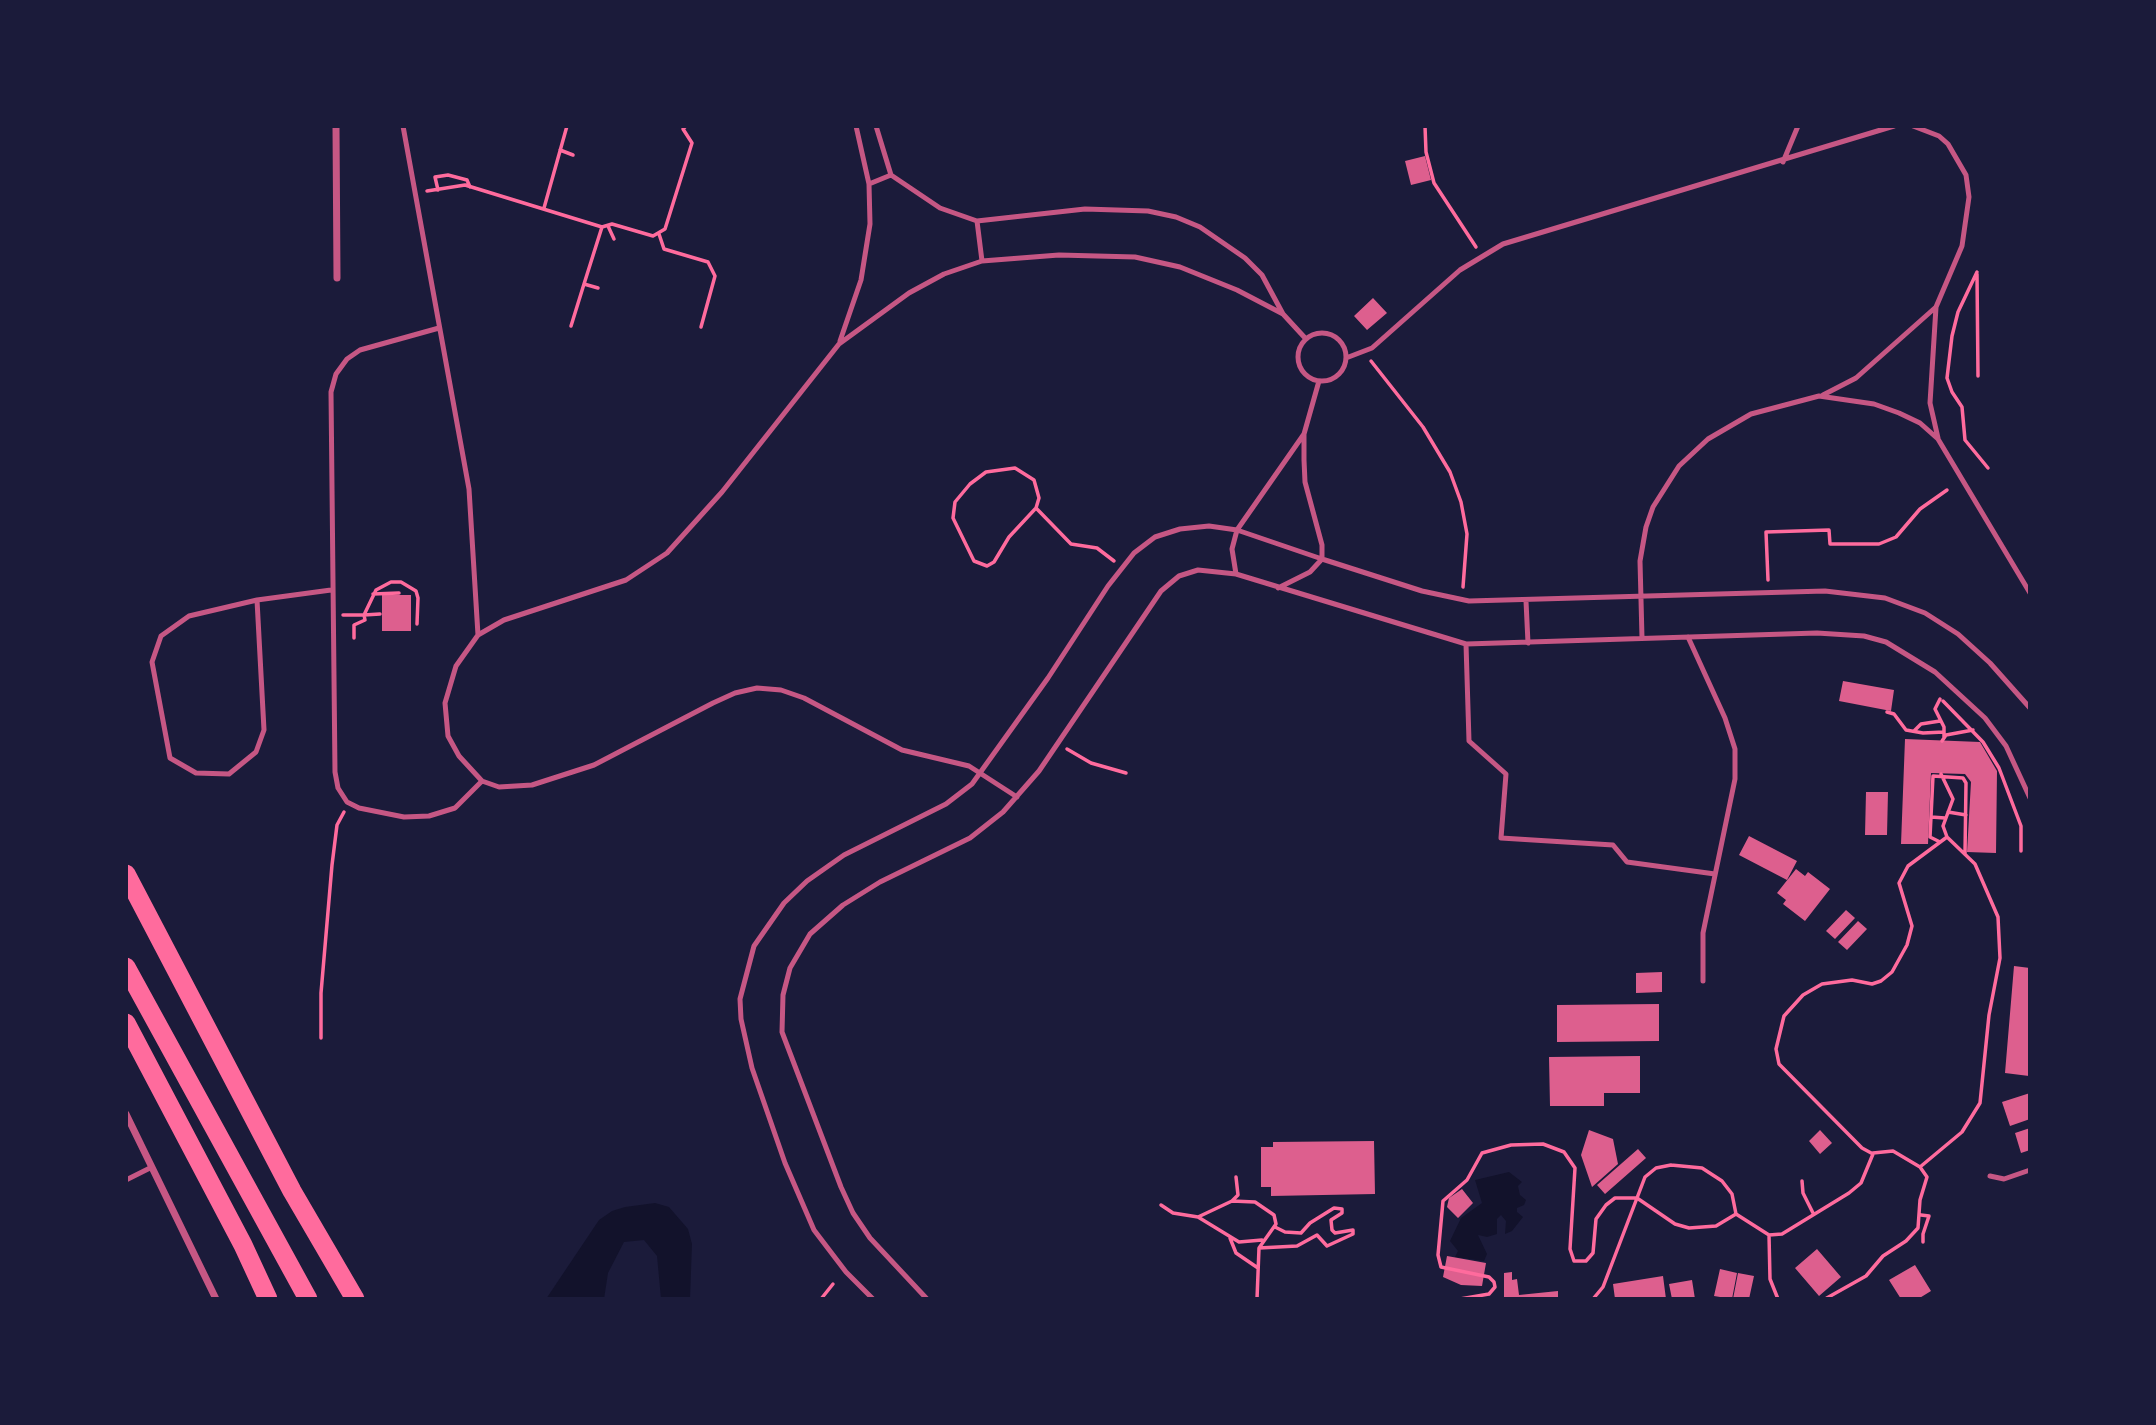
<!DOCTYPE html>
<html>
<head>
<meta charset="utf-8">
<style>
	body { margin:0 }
	#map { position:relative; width:2156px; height:1425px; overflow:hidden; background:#1b1b3a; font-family:Georgia,serif }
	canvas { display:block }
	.frame { position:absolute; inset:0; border:128px solid #1b1b3a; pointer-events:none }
</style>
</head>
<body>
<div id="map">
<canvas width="2156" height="1425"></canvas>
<div class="frame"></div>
</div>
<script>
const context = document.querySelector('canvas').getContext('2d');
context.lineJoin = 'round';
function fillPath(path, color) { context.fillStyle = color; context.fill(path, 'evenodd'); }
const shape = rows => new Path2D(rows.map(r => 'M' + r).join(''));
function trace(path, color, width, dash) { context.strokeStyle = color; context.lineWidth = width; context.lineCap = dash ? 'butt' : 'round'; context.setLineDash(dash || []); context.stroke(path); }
fillPath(shape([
	[1509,1172,1522,1182,1518,1186,1520,1195,1526,1200,1524,1205,1517,1208,1517,1212,1523,1217,1512,1231,1505,1234,1506,1221,1501,1215,1497,1219,1497,1234,1487,1237,1478,1235,1487,1254,1484,1261,1455,1257,1458,1251,1450,1241,1461,1218,1482,1203,1475,1180],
	[655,1203,669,1207,688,1229,692,1244,690,1299,661,1299,657,1256,644,1240,624,1242,608,1273,604,1299,546,1299,599,1220,612,1211,625,1207]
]), '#12122b');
fillPath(shape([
	[1425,156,1431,180,1411,185,1405,161],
	[1373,298,1387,313,1367,330,1354,316],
	[382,595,411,595,411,631,382,631],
	[1843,681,1894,690,1891,711,1839,701],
	[1905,739,1980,742,1997,771,1996,853,1967,852,1971,782,1965,774,1931,773,1928,844,1901,844],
	[1866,792,1888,792,1887,835,1865,835],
	[1749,836,1797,861,1787,880,1739,855],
	[1796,869,1805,876,1808,872,1830,889,1805,921,1783,904,1786,900,1777,893],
	[1846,910,1855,918,1835,939,1826,931],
	[1858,921,1867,929,1847,950,1838,942],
	[2014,966,2030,968,2029,1076,2005,1073],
	[1662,972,1662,992,1636,993,1636,973],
	[1659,1004,1659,1041,1557,1042,1557,1005],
	[1640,1056,1640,1093,1604,1093,1604,1106,1550,1106,1549,1057],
	[2030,1093,2030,1119,2010,1126,2002,1102],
	[2030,1128,2030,1150,2021,1153,2015,1133],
	[1589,1130,1613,1139,1618,1164,1592,1187,1581,1155],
	[1820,1130,1832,1143,1820,1154,1809,1141],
	[1374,1141,1375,1194,1271,1196,1271,1187,1261,1187,1261,1147,1273,1147,1273,1142],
	[1638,1149,1646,1158,1605,1194,1597,1185],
	[1462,1189,1473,1203,1458,1218,1447,1207,1449,1198],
	[1817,1249,1841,1277,1819,1296,1795,1268],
	[1447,1256,1486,1263,1482,1286,1461,1285,1443,1277],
	[1915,1265,1931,1291,1918,1299,1901,1299,1889,1280],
	[1720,1269,1737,1273,1732,1299,1714,1296],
	[1512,1272,1512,1280,1517,1279,1519,1295,1558,1291,1558,1299,1504,1299,1504,1273],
	[1738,1273,1754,1276,1749,1299,1733,1299],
	[1663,1276,1666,1299,1615,1299,1613,1284],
	[1692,1280,1695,1299,1672,1299,1669,1284]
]), '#dd5f8e');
trace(shape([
	[1425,126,1426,152,1434,183,1476,247],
	[560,150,573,155],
	[438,190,435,177,448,175,467,180,470,187],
	[427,191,465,185,602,227,612,224,653,236,665,229,692,143,683,129,686,126],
	[544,208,567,126],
	[608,226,614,239],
	[659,234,664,249,708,262,715,276,701,327],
	[1977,272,1958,312,1952,336,1947,378,1952,392,1962,407,1965,440,1988,468],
	[1977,274,1978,376],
	[598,288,584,284,602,227],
	[571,326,584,284],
	[1371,361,1423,427,1450,472,1461,502,1467,534,1463,587],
	[1036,508,1009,537,994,562,987,566,974,561,953,518,955,502,970,484,986,472,1015,468,1034,480,1039,498,1036,508,1071,544,1097,548,1114,561],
	[1768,580,1766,532,1829,530,1830,544,1879,544,1896,537,1920,509,1947,490],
	[373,594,399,593],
	[343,615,364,615,376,590,391,582,401,582,416,591,418,598,417,624],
	[354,638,354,625,365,620,364,615,380,614],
	[1940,699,1935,709,1944,727,1944,737],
	[1943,701,1983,742,1999,768,2021,826,2021,851],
	[1887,712,1894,714,1906,730,1923,733,1944,732],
	[1914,731,1921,724,1940,721],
	[1942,741,1946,735,1973,730],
	[1067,749,1091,763,1126,773],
	[1948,812,1966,815],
	[1931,817,1945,818],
	[1940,842,1930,837,1933,776,1963,778,1966,783,1965,854],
	[321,1038,321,993,332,865,337,825,344,812],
	[1671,1165,1702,1168,1722,1181,1732,1194,1736,1214,1716,1226,1689,1228,1675,1224,1637,1198,1645,1177,1656,1168,1671,1165],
	[1920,1167,1962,1132,1980,1103,1989,1015,2000,958,1998,917,1975,864,1947,837,1943,826,1953,799,1941,774],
	[1802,1181,1803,1193,1813,1213],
	[1232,1201,1238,1195,1236,1177],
	[1161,1205,1173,1213,1198,1217,1232,1201,1255,1202,1274,1215,1276,1224,1259,1248],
	[1736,1214,1769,1235,1770,1279,1778,1299],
	[1921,1215,1929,1216,1923,1234,1923,1242],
	[1198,1217,1239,1242,1262,1240],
	[1769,1235,1782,1234,1849,1193,1861,1183,1873,1154,1862,1148,1779,1064,1776,1049,1784,1016,1803,995,1822,984,1852,980,1872,984,1881,981,1892,972,1907,945,1912,926,1899,883,1908,866,1947,837],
	[1230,1238,1236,1253,1258,1268],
	[821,1299,833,1284],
	[1257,1299,1259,1248,1297,1246,1317,1235,1327,1246,1353,1234,1353,1230,1335,1233,1332,1230,1331,1220,1342,1213,1342,1209,1334,1208,1310,1223,1301,1233,1285,1232,1275,1227],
	[1460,1299,1489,1294,1495,1287,1494,1282,1489,1277,1441,1267,1438,1255,1443,1201,1467,1180,1482,1153,1511,1145,1543,1144,1564,1152,1575,1168,1570,1249,1574,1261,1586,1261,1593,1253,1596,1219,1606,1205,1615,1198,1637,1198,1603,1287,1593,1299],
	[1825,1299,1866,1276,1883,1256,1906,1241,1918,1228,1920,1200,1927,1177,1920,1167,1893,1151,1873,1153]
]), '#ff6b9d', 3.5);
trace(shape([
	[403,126,469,489,478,635],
	[876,126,891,175],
	[1913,126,1939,136,1948,144,1966,175,1969,197,1962,246,1936,307,1930,403,1938,438],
	[1783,162,1798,126],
	[869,184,891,175,940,208,977,221,1085,209,1148,211,1176,217,1200,227,1245,258,1262,275,1283,314],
	[977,221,982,261],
	[439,328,360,350,347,359,336,374,331,392,335,772,338,788,347,802,359,808,404,817,429,816,455,808,482,781],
	'1298 357a24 24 0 1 1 48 0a24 24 0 1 1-48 0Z',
	[840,341,861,280,870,224,869,184,856,126],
	[1346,358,1372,348,1460,270,1503,244,1894,126],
	[1319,381,1304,434,1304,460,1305,482,1322,545,1322,559,1422,591,1469,601,1825,591,1885,598,1925,613,1958,634,1990,663,2030,708],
	[1823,395,1856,378,1936,307],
	[1236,574,1232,549,1237,530,1322,559,1310,572,1278,588],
	[257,600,264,730,256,752,229,774,196,773,170,758,152,662,161,636,189,616,257,600,331,590],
	[1526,601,1528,643],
	[1688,637,1725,718,1735,749,1735,779,1703,933,1703,981],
	[1642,638,1640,561,1646,527,1653,507,1679,466,1708,439,1751,414,1819,396,1874,404,1899,413,1920,423,1938,439,2030,593],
	[1466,644,1469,741,1506,774,1501,838,1613,845,1627,862,1715,874],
	[1017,797,969,766,902,750,804,698,781,690,757,688,735,693,713,703,594,765,532,785,499,787,482,781,459,756,448,736,445,703,456,666,478,635,504,620,626,580,667,553,722,492,839,344,909,293,944,274,982,261,1059,255,1135,257,1180,267,1237,290,1283,314,1306,339],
	[1990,1176,2004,1179,2030,1170],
	[126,1180,152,1167],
	[873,1299,846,1272,814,1230,785,1163,752,1068,741,1019,740,999,754,946,784,903,807,881,844,855,946,804,972,784,1048,678,1108,586,1134,553,1155,537,1180,529,1209,526,1237,530,1304,434],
	[927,1299,870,1238,853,1213,841,1187,782,1032,783,995,790,968,810,934,843,905,880,882,970,838,1003,812,1039,771,1161,591,1179,576,1198,570,1236,574,1466,644,1817,633,1864,636,1886,642,1935,672,1985,718,2006,746,2030,798]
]), '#c65784', 5);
trace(shape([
	[336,126,337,278],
	[126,1114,216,1299]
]), '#c65784', 7);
trace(shape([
	[126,874,292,1191,355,1299],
	[126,967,308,1299],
	[126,1023,243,1245,268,1299]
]), '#ff6b9d', 19);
</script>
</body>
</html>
